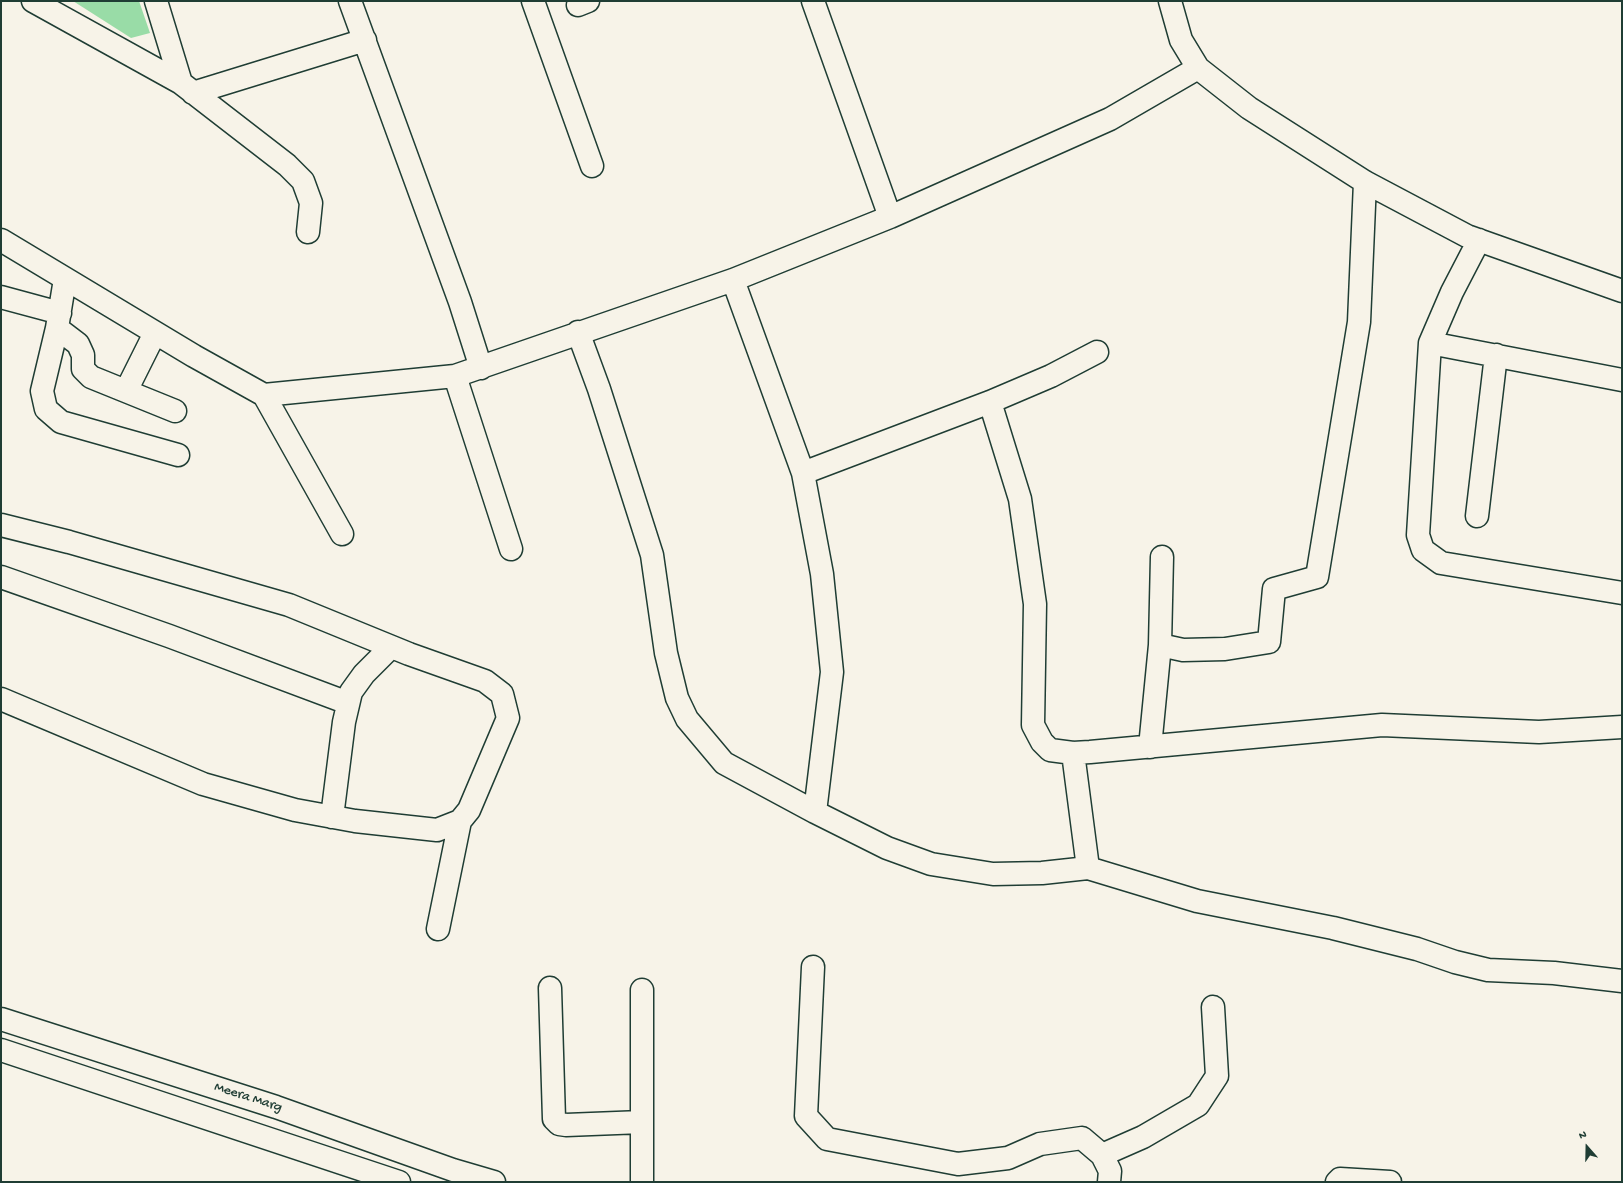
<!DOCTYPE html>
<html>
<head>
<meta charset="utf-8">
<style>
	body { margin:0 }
	#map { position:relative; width:1623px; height:1183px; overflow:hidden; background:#f7f3e8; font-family:"Gochi Hand",sans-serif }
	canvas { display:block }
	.frame { position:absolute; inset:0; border:2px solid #1f3d34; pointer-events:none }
	.north { position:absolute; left:1567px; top:1127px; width:40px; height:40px; -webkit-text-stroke:3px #f7f3e8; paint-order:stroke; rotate:340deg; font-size:11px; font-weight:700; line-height:16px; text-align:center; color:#1f3d34 }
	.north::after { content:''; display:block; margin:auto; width:14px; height:18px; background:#1f3d34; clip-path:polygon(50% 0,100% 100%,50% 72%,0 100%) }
</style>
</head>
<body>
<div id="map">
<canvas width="1623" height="1183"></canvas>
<div class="frame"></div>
<div class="north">N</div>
</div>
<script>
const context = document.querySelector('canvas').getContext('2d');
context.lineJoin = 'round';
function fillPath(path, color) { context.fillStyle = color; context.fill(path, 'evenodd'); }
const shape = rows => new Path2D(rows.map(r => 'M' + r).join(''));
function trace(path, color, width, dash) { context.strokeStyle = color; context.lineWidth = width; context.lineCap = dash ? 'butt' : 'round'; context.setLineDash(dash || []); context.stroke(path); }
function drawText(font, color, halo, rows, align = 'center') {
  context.font = font + ' "Gochi Hand",sans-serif'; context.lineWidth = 3; context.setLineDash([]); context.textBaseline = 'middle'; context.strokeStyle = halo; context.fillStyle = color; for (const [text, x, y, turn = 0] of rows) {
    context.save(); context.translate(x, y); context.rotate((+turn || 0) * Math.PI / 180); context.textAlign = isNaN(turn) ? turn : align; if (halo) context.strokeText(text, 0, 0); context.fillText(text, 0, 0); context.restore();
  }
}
fillPath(shape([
	[73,1,139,1,150,33,131,38]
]), '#99dca7');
const minor = shape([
	[33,1,181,83,156,1],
	[350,1,460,302,481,368],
	[533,1,592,166],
	[813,1,890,217],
	[1170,1,1181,40,1198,68,1249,108,1365,182,1467,236,1622,291],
	[578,5,588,1],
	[181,83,287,165,303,181,311,203,308,232],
	[193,93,365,40],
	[1,240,194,356,264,395,455,376,733,280,890,217,1110,119,1198,68],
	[1479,240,1452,292,1430,343,1418,535,1423,550,1441,563,1622,593],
	[65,279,57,328,42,391,46,409,61,422,178,455],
	[733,280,803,473,822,574,832,672,815,812],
	[1,297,60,313],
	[57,328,78,344,83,355,83,369,91,377,175,411],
	[578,332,599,389,652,555,666,653,677,698,687,719,724,763,815,812,887,848,931,864,993,874,1042,873,1088,868],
	[1430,343,1622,380],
	[455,376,511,549],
	[126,391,155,333],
	[264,395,342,534],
	[990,402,1020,499,1035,604,1033,725,1042,742,1050,750,1073,753,1090,752,1382,725,1539,732,1622,727],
	[803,473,990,402,1051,376,1097,352],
	[1477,516,1496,355],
	[1,525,69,542,289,605,409,654,485,681,502,694,508,718,469,810,460,821,437,830,355,821,295,810,203,784,1,699],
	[1,577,169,636,348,703],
	[1160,645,1183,650,1225,649,1269,642,1274,589,1317,577,1359,322,1365,182],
	[1150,747,1160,645,1162,557],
	[1073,753,1088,868,1197,901,1333,928,1417,949,1455,962,1488,970,1554,973,1622,981],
	[332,817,344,722,351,692,364,674,391,647],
	[438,929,460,821],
	[813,967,806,1116,827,1139,958,1164,1008,1158,1040,1144,1082,1138,1102,1155,1110,1171,1109,1182],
	[550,988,554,1119,559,1124,566,1125,642,1122],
	[1102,1155,1143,1137,1198,1105,1217,1076,1213,1007],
	[642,1182,642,990],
	[1337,1182,1340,1179,1390,1182]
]);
const major = shape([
	[1,1019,276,1107,453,1170,494,1182],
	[1,1050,399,1182]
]);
trace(minor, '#1f3d34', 25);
trace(major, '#1f3d34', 25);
trace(minor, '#f7f3e8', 22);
trace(major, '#f7f3e8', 22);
drawText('14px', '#1f3d34', '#f7f3e8', [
	["Meera Marg",248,1098,18]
]);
</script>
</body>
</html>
